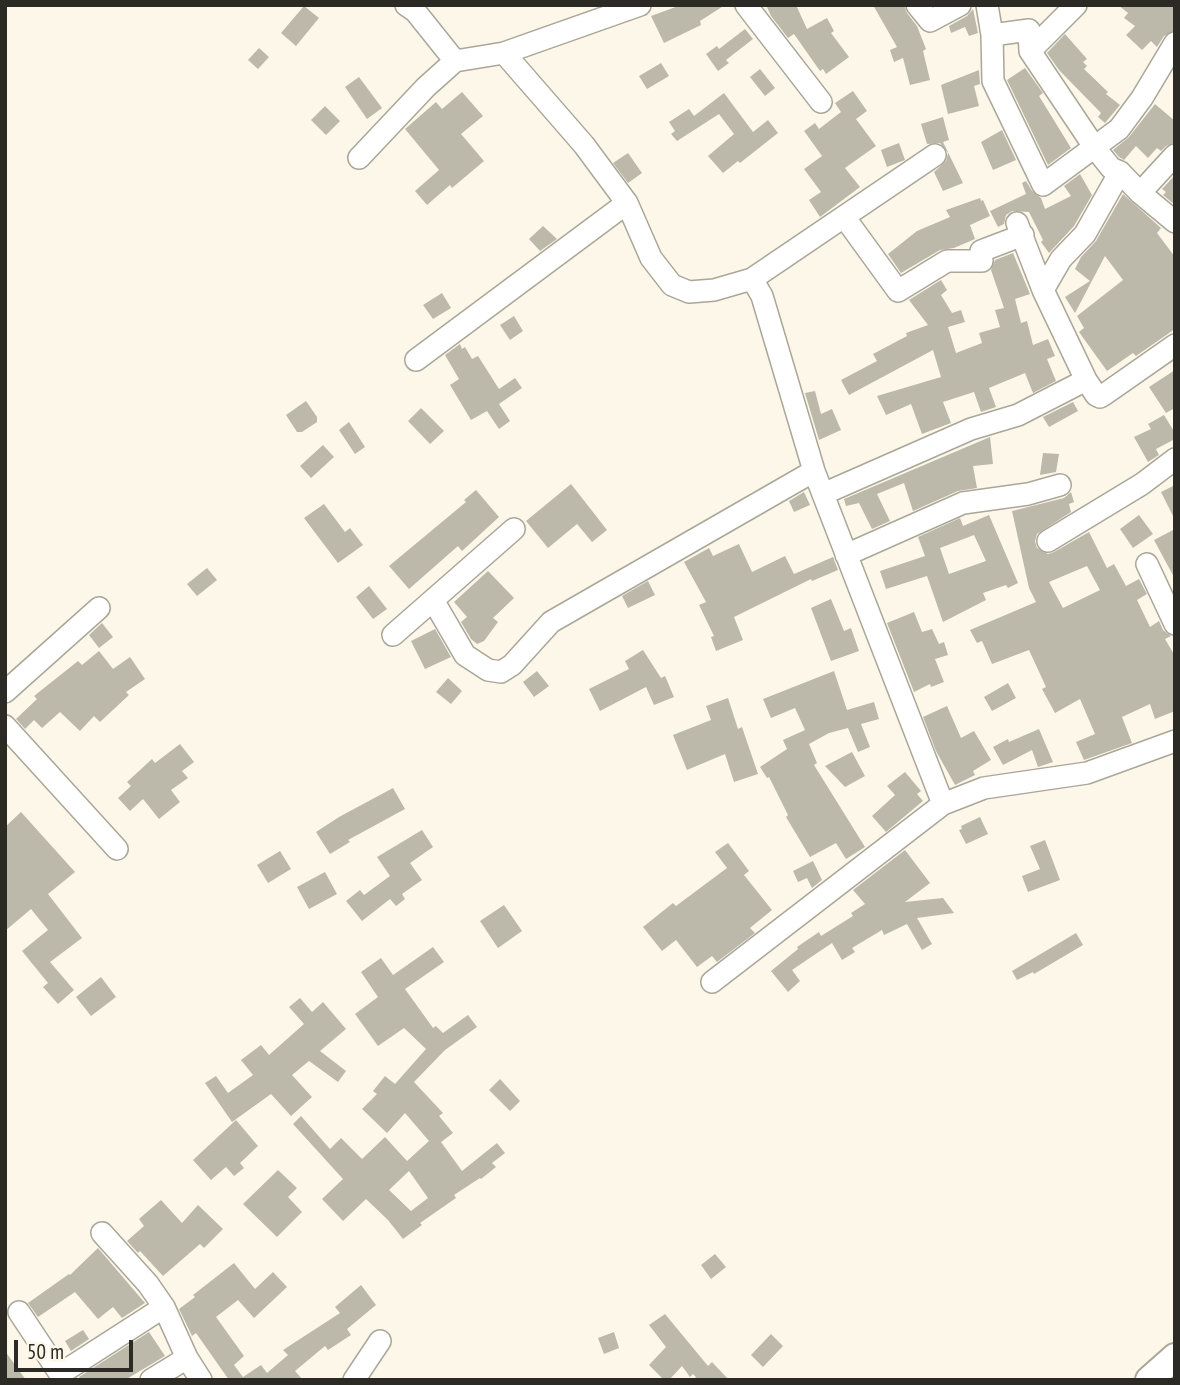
<!DOCTYPE html>
<html>
<head>
<meta charset="utf-8">
<style>
	body { margin:0 }
	#map { position:relative; width:1180px; height:1385px; overflow:hidden; background:#fcf7e9; font-family:"PT Sans Narrow",sans-serif }
	canvas { display:block }
	.frame { position:absolute; inset:0; border:7px solid #2b2a24; pointer-events:none }
	.scale { position:absolute; left:14px; top:1340px; width:119px; height:32px; box-sizing:border-box; border:4px solid #2b2a24; border-top:0; padding-left:9px; font-size:21px; line-height:24px; white-space:nowrap; color:#2b2a24; -webkit-text-stroke:5px #fcf7e9; paint-order:stroke }
</style>
</head>
<body>
<div id="map">
<canvas width="1180" height="1385"></canvas>
<div class="frame"></div>
<div class="scale">50 m</div>
</div>
<script>
const context = document.querySelector('canvas').getContext('2d');
context.lineJoin = 'round';
function fillPath(path, color) { context.fillStyle = color; context.fill(path, 'evenodd'); }
const shape = rows => new Path2D(rows.map(r => 'M' + r).join(''));
function trace(path, color, width, dash) { context.strokeStyle = color; context.lineWidth = width; context.lineCap = dash ? 'butt' : 'round'; context.setLineDash(dash || []); context.stroke(path); }
fillPath(shape([
	[681,5,725,5,700,21,701,25,664,43,651,16],
	[766,5,796,5,807,29,827,18,834,31,831,33,849,57,826,74,823,69,820,71,794,34,788,38,771,16],
	[873,5,904,5,907,13,917,26,926,49,923,51,930,80,910,85,903,58,894,62,890,50,897,47],
	[1118,5,1175,5,1175,30,1164,36,1157,47,1151,41,1142,50,1126,35,1135,26,1124,18,1128,13],
	[304,6,319,18,296,46,281,33],
	[973,9,978,33,969,36,965,27,951,33,949,26,967,16],
	[745,29,753,39,726,60,729,63,718,71,706,54,717,46,719,49],
	[1065,34,1087,59,1083,62,1087,66,1084,69,1108,92,1106,94,1120,105,1105,123,1098,117,1101,113,1059,70,1047,53],
	[259,48,269,57,258,69,248,60],
	[661,63,669,76,647,89,639,76],
	[1025,68,1043,93,1039,96,1071,148,1048,165,1007,80],
	[760,69,775,88,765,96,750,77],
	[979,70,980,84,974,86,979,106,948,114,941,85],
	[359,77,382,108,367,119,345,87],
	[853,91,867,111,856,119,876,146,845,168,860,187,820,217,809,200,821,192,804,169,822,156,804,131,815,123,819,129,841,112,835,103],
	[462,92,483,116,461,134,484,161,452,188,450,185,427,205,415,191,439,170,405,129,436,102,442,109],
	[724,93,753,132,768,120,778,133,740,163,738,161,723,173,708,156,734,134,719,114,677,141,671,134,675,131,669,122,689,109,694,116],
	[1155,104,1175,121,1175,142,1166,146,1161,151,1157,148,1148,158,1136,146,1124,160,1119,157,1113,150,1129,137],
	[325,106,340,121,326,135,311,120],
	[943,117,949,140,943,142,963,183,943,191,934,172,946,161,948,153,940,143,927,144,921,124],
	[1002,130,1016,160,993,170,981,142],
	[899,143,905,160,887,167,881,150],
	[628,153,642,173,628,183,613,163],
	[1080,174,1092,195,1074,226,1049,253,1041,242,1043,240,1029,212,1012,211,1006,215,1004,224,998,227,990,211,1026,194,1022,183,1026,181,1032,191,1041,198,1045,209,1071,196,1064,186],
	[1175,175,1175,205,1163,195,1166,192,1162,189],
	[1123,194,1161,228,1157,233,1175,257,1175,329,1136,356,1133,353,1107,371,1079,332,1084,328,1077,316,1123,280,1105,256,1075,313,1065,297,1090,281,1075,269,1081,257,1096,241],
	[980,198,981,201,983,200,990,216,970,225,975,239,954,248,940,250,901,273,888,254,917,231,950,217,946,210],
	[543,226,557,239,540,251,529,239],
	[1013,253,1030,294,1015,299,1021,323,1027,321,1033,345,1048,339,1055,356,1047,359,1056,381,1033,393,1025,373,989,388,996,407,981,412,974,392,943,402,951,423,922,434,911,404,886,415,877,396,941,377,933,350,849,395,841,380,877,361,873,354,907,336,906,333,928,325,909,300,941,280,947,290,941,295,952,313,961,310,965,322,948,327,956,353,982,343,979,333,1000,327,995,310,1004,308,991,270,995,260],
	[442,293,451,308,433,319,423,305],
	[514,316,523,331,510,340,500,325],
	[460,344,462,349,465,347,472,359,478,356,499,389,515,378,522,388,499,404,510,421,499,429,487,411,471,420,450,385,459,379,445,355],
	[1175,370,1175,408,1166,413,1149,387],
	[815,391,821,414,832,409,841,430,819,440,805,393],
	[306,401,317,417,317,422,302,432,297,432,286,415],
	[1073,402,1078,411,1049,427,1043,417],
	[421,408,444,431,430,444,408,421],
	[1164,415,1175,433,1175,439,1156,449,1159,455,1148,462,1134,437,1151,429,1148,424],
	[349,422,365,447,355,454,339,430],
	[990,437,993,464,973,466,977,488,958,491,913,511,904,483,877,494,890,521,872,529,859,503,846,506,844,499],
	[323,445,334,457,311,478,300,466],
	[1043,453,1059,454,1056,472,1040,475],
	[571,484,607,530,592,542,577,524,548,548,526,521],
	[1175,485,1175,520,1161,492],
	[476,490,499,517,462,551,458,546,409,589,389,566,466,502,464,500],
	[804,492,810,505,794,512,789,501],
	[1071,492,1074,502,1069,504,1071,512,1037,534,1035,541,1037,548,1048,554,1054,552,1089,532,1107,568,1114,564,1126,586,1139,579,1147,594,1137,600,1150,627,1159,621,1163,630,1171,636,1165,639,1175,656,1175,711,1155,719,1150,704,1122,717,1132,743,1084,760,1076,742,1095,734,1080,699,1055,713,1042,689,1046,687,1029,650,992,664,982,641,977,643,970,630,1036,602,1029,588,1012,511,1064,498],
	[1087,566,1100,590,1063,608,1049,582],
	[324,504,345,532,350,528,363,545,338,563,304,518],
	[989,515,1018,583,1008,588,1006,585,983,593,986,600,943,622,927,576,886,589,880,571,925,556,918,537,960,518,963,526],
	[974,535,986,561,949,574,940,548],
	[1139,515,1153,534,1133,548,1120,529],
	[1175,529,1175,579,1154,540],
	[739,544,752,572,785,556,794,574,833,557,838,570,812,581,811,579,734,617,743,640,716,651,711,637,714,636,699,605,706,602,684,562,709,548,713,556],
	[207,568,217,580,197,596,187,584],
	[488,571,514,598,493,618,498,622,484,641,477,644,471,639,461,622,467,617,454,602],
	[648,581,655,595,628,608,622,596],
	[369,586,387,609,373,619,356,597],
	[831,599,844,631,851,628,859,651,831,661,811,608],
	[914,612,922,632,932,629,939,644,944,642,948,655,935,659,944,682,931,687,930,684,914,692,887,623],
	[102,623,113,637,99,648,89,635],
	[435,629,451,657,425,669,411,641],
	[643,650,661,678,665,676,674,697,654,705,646,687,600,711,589,689,629,669,625,661],
	[99,651,113,669,130,657,145,679,126,692,129,695,100,722,94,716,80,731,60,712,42,728,34,720,25,729,16,719,37,699,34,696,78,661,82,665],
	[537,671,549,686,534,697,523,682],
	[834,671,847,710,874,702,879,719,861,724,870,747,858,752,848,728,829,733,809,744,817,763,814,765,865,847,846,859,836,843,810,857,786,817,788,815,769,777,767,778,760,767,787,749,783,740,805,730,795,708,771,718,763,699],
	[448,678,462,691,451,704,436,692],
	[1008,683,1016,698,992,711,984,697],
	[728,698,738,729,742,727,758,774,734,782,725,754,687,770,673,735,711,720,706,706],
	[947,706,961,738,974,731,991,760,973,771,975,775,955,785,936,751,923,717],
	[1039,729,1053,762,1038,767,1032,750,1003,765,993,747,1008,739,1009,742],
	[180,744,194,762,182,771,188,778,171,790,180,802,159,819,143,799,130,811,118,798,131,786,127,782,152,759,155,763],
	[852,752,865,776,845,787,825,766],
	[905,772,921,791,917,794,923,801,886,832,872,816,895,795,887,786],
	[393,788,405,809,348,840,350,842,330,854,316,832,339,817],
	[21,812,75,872,48,894,82,938,50,962,74,990,58,1004,43,987,48,983,22,951,48,930,31,909,5,931,5,827],
	[980,817,988,834,966,844,959,830,962,829,961,826],
	[422,830,433,847,410,863,422,880,402,894,405,899,396,906,390,899,362,921,346,901,360,890,364,895,390,876,377,857],
	[1045,840,1060,880,1028,892,1022,876,1040,869,1030,846],
	[728,843,749,871,744,875,772,910,750,928,755,933,717,962,712,956,697,967,676,940,662,951,643,927,673,903,676,906,727,868,715,852],
	[905,850,930,883,905,902,943,898,954,913,917,918,932,944,922,950,907,924,884,935,882,930,852,948,855,952,842,960,832,943,792,970,800,981,788,992,771,971,798,949,797,947,819,932,821,936,853,916,851,913,865,904,853,890],
	[280,851,291,869,268,883,257,865],
	[813,861,822,880,812,888,807,878,798,882,793,871],
	[325,872,337,894,309,909,297,887],
	[504,905,522,931,498,948,480,921],
	[1076,933,1083,945,1034,974,1033,972,1017,980,1012,971],
	[433,947,444,962,405,989,433,1028,436,1026,443,1033,468,1015,477,1027,445,1050,414,1082,443,1113,439,1116,453,1133,441,1142,462,1171,497,1143,505,1153,492,1163,496,1167,481,1179,480,1178,454,1195,456,1198,420,1223,422,1225,403,1239,388,1220,366,1199,343,1221,322,1199,343,1179,293,1124,301,1116,330,1149,341,1138,362,1159,385,1137,407,1161,429,1141,405,1113,387,1133,362,1109,377,1094,373,1091,385,1076,395,1084,426,1049,404,1028,378,1046,355,1014,378,997,361,972,381,958,393,975],
	[409,1171,428,1198,411,1211,389,1190],
	[101,977,116,997,91,1016,76,997],
	[300,998,312,1012,323,1002,346,1029,320,1051,346,1071,338,1082,309,1061,292,1075,312,1097,291,1116,271,1094,232,1122,205,1083,216,1076,228,1093,253,1075,241,1060,261,1045,269,1055,304,1024,289,1007],
	[500,1079,520,1101,510,1111,489,1090],
	[236,1120,258,1146,240,1163,244,1168,234,1176,226,1167,211,1180,193,1160],
	[278,1170,297,1188,288,1197,302,1212,277,1237,243,1204],
	[161,1200,182,1223,198,1205,223,1229,204,1248,200,1244,163,1276,140,1251,138,1253,127,1241,144,1226,139,1219],
	[98,1248,145,1303,122,1318,113,1307,98,1319,75,1292,38,1317,28,1303,69,1274,70,1275],
	[715,1254,726,1267,711,1279,701,1265],
	[234,1263,255,1289,273,1272,287,1287,254,1318,238,1300,216,1317,244,1356,234,1365,243,1377,261,1365,267,1373,288,1355,283,1350,340,1313,335,1307,361,1285,376,1305,347,1329,351,1335,328,1350,325,1346,295,1371,303,1380,229,1380,196,1333,192,1336,179,1309,195,1297,193,1295],
	[665,1314,708,1366,712,1362,729,1380,693,1380,696,1377,693,1374,690,1377,682,1366,669,1380,664,1380,649,1365,666,1347,649,1325],
	[83,1330,89,1339,71,1351,65,1341],
	[149,1332,165,1356,125,1380,80,1380,79,1377],
	[614,1332,619,1348,604,1354,598,1338],
	[771,1334,783,1346,763,1367,751,1355],
	[5,1351,26,1380,5,1380]
]), '#bcb8aa');
const minor = shape([
	[406,5,415,11,455,61],
	[746,5,821,102],
	[917,5,930,21,960,5],
	[987,5,992,35,993,81,1043,185,1119,129,1142,98,1175,43],
	[992,35,1029,30,1030,51,1095,148,1111,168,1120,172,1140,193,1175,222],
	[1030,51,1076,5],
	[504,53,584,145,627,203,651,258,672,285,689,292,714,290,752,279,935,155],
	[359,158,426,87,455,61,504,53,640,5],
	[1140,193,1175,155],
	[845,218,898,291,947,261,982,261,981,251,1023,235],
	[1017,223,1043,290,1086,380,1096,395,1100,397,1105,394,1175,345],
	[752,279,762,296,814,471,943,804],
	[1043,290,1061,259,1085,234,1120,172],
	[416,360,627,203],
	[823,494,971,429,1018,415,1086,380],
	[1048,541,1142,484,1175,459],
	[846,555,963,503,1028,494,1060,485],
	[1147,564,1175,624],
	[433,600,465,655,488,670,501,672,512,665,551,622,814,471],
	[393,635,514,529],
	[5,692,99,608],
	[5,726,117,849],
	[712,982,943,804,984,788,1087,773,1175,741],
	[102,1233,148,1284,164,1307,187,1358,201,1380],
	[19,1312,60,1374,62,1380],
	[60,1374,164,1307],
	[151,1380,187,1358],
	[354,1380,380,1341]
]);
const major = shape([
	[1149,1380,1175,1357]
]);
trace(minor, '#aaa698', 24);
trace(major, '#aaa698', 30);
trace(minor, '#fff', 21);
trace(major, '#fff', 26);
</script>
</body>
</html>
